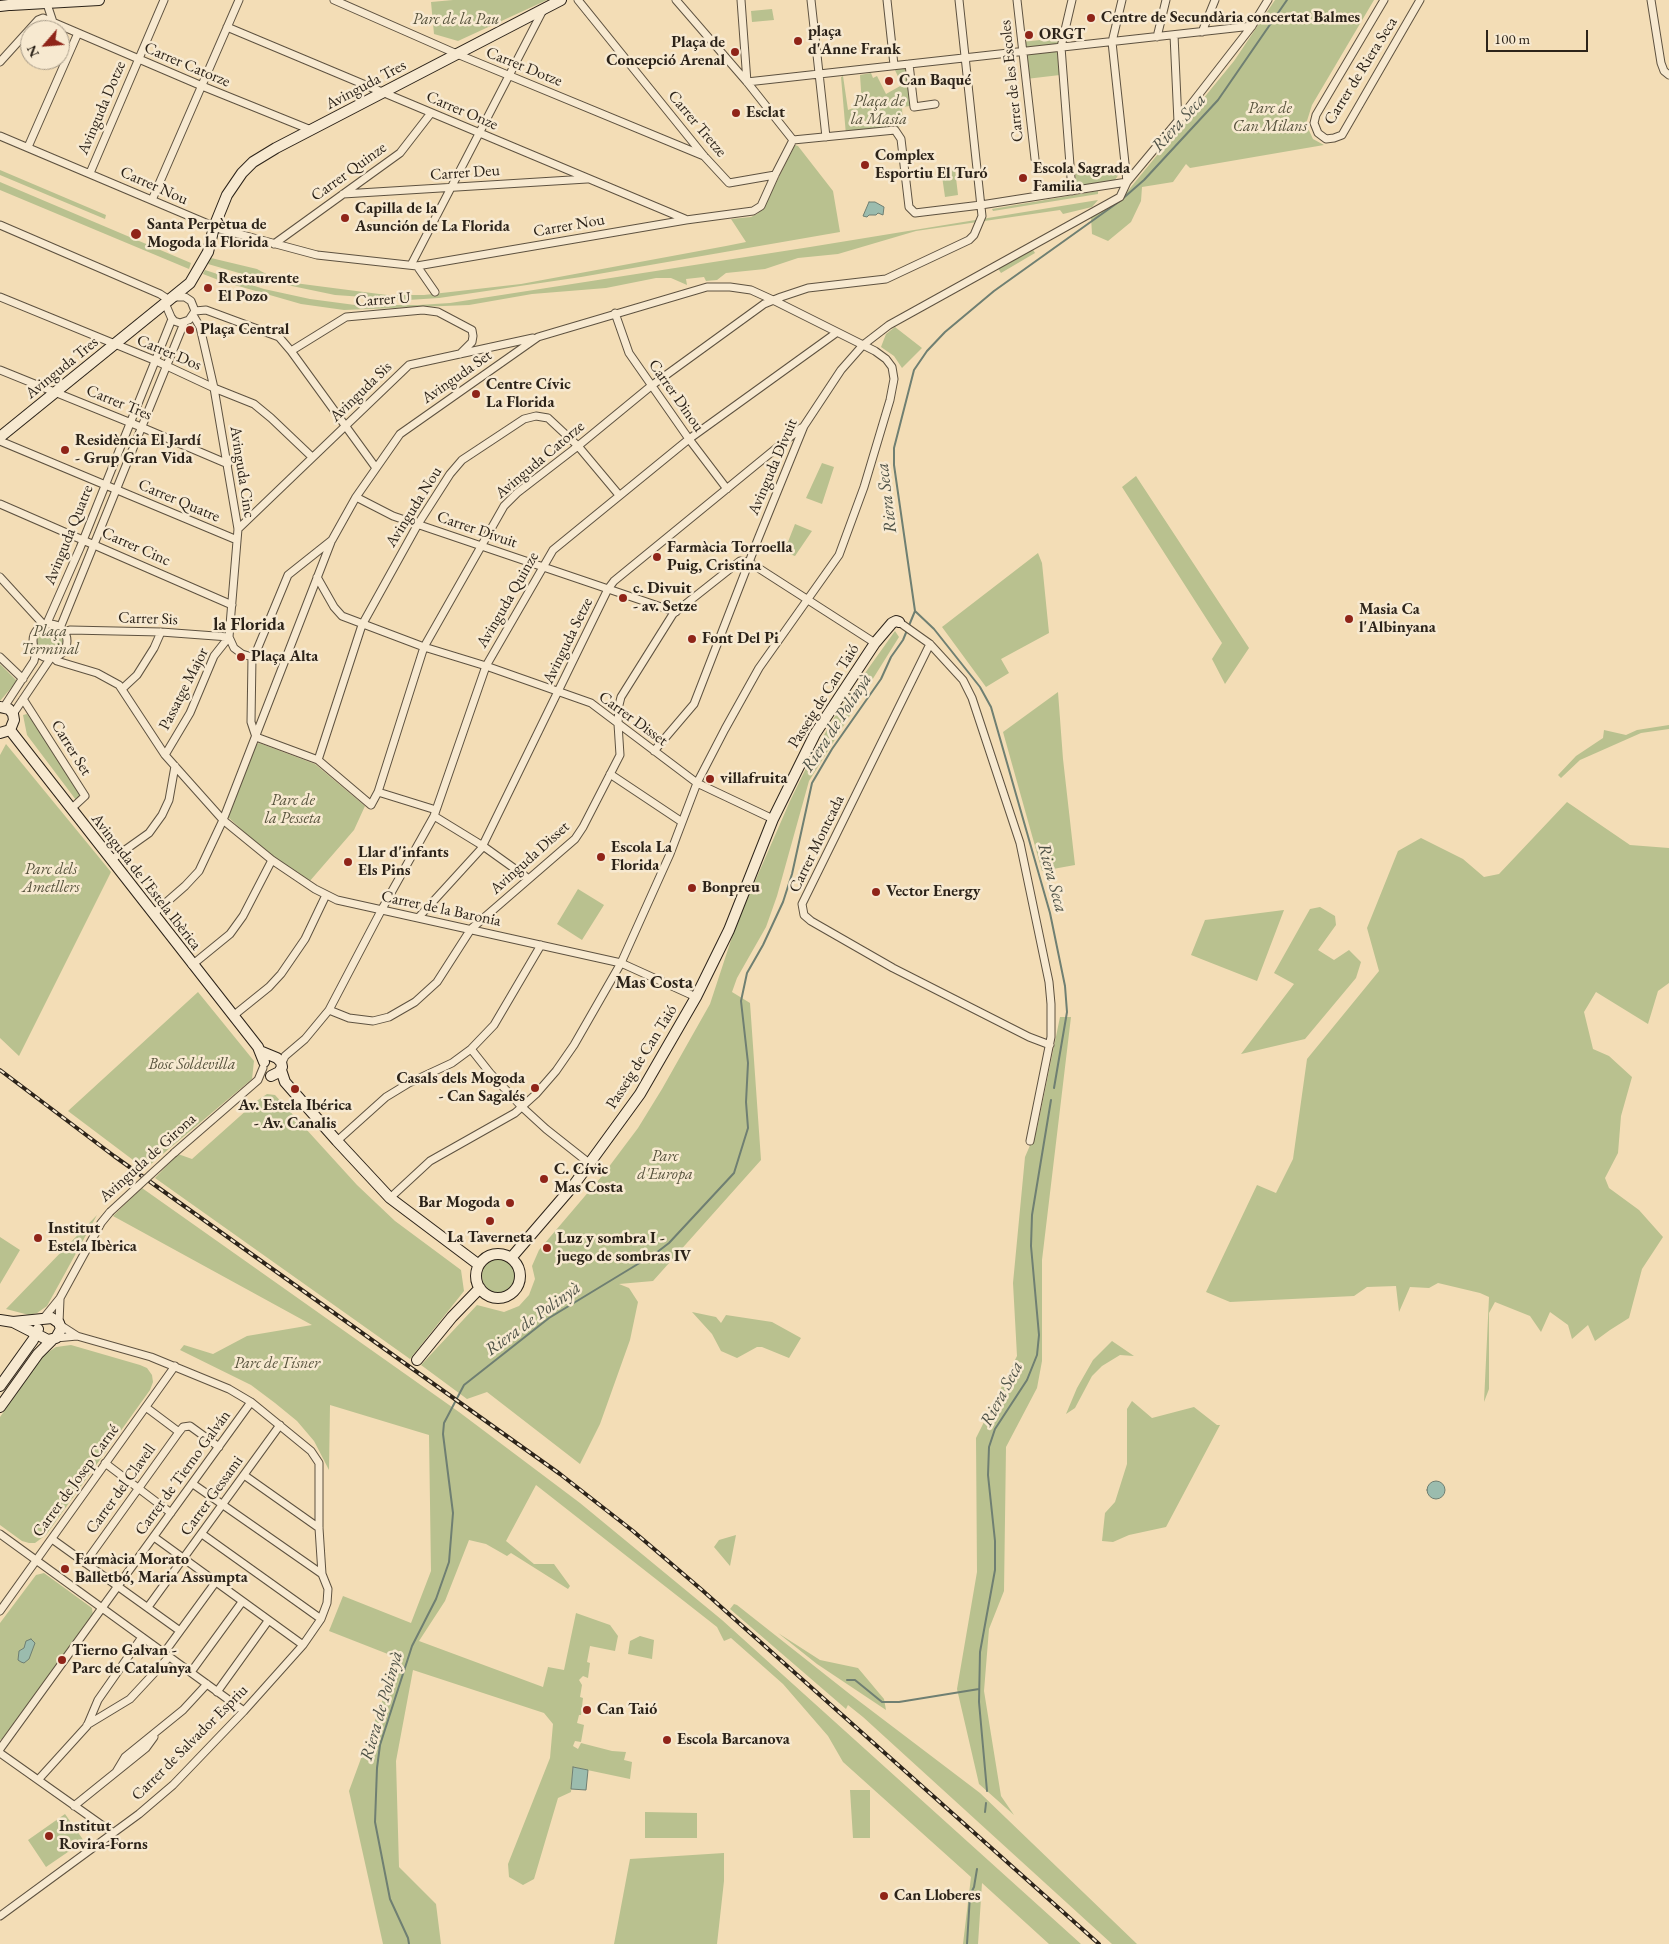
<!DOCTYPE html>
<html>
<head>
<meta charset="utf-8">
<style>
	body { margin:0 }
	#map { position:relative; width:1669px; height:1944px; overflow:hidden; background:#f3ddb6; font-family:"EB Garamond",serif }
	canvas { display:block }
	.north { position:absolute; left:20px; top:20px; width:50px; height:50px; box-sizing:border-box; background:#f7e9d0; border:1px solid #a69a87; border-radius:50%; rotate:243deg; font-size:14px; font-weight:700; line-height:20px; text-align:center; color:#2c2319 }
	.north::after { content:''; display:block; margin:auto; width:18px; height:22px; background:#8f2418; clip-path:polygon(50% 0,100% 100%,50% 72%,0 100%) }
	.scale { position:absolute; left:1486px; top:30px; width:102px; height:22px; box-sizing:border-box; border:2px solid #2c2319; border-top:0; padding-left:6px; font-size:15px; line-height:18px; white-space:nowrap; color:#2c2319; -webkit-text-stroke:4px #f7e9d0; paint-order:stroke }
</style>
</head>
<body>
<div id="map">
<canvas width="1669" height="1944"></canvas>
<div class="north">N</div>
<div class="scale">100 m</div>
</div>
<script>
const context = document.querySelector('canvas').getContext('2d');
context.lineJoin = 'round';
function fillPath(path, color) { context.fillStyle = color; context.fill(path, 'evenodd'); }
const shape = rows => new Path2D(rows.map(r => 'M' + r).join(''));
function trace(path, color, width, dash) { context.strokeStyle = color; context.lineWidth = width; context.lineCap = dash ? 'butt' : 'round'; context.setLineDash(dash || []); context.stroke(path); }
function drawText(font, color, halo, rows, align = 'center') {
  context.font = font + ' "EB Garamond",serif'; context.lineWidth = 5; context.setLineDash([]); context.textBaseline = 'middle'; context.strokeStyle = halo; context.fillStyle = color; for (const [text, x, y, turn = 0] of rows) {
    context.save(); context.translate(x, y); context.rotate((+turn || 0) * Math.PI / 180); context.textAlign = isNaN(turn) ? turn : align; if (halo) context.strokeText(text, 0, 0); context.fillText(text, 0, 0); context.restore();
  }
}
fillPath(shape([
	[453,0,547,0,458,41,434,34,431,2],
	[1275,0,1374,0,1312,105,1306,124,1313,139,1324,145,1190,168,1186,164,1173,182,1142,187,1141,201,1131,222,1108,241,1092,234,1091,217,1122,198,1234,61],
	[772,9,774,20,752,22,751,11],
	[1058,38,1060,75,1026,79,1022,42],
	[907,67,910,106,902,107,903,126,846,135,841,77,843,76,848,110,862,105,860,75,871,73,873,78,877,76,886,94,902,85,894,68],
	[795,145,798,146,833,191,840,232,581,277,439,298,408,300,335,295,263,280,208,264,211,258,257,269,279,281,387,295,424,295,521,284,726,246,746,242,731,219,751,217,757,214,764,207],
	[1117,165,1119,174,1115,180,1076,186,1075,170],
	[941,169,955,169,958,195,945,197],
	[0,170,106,215,105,219,0,175],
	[0,182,191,263,189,269,0,190],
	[1098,191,1098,194,993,211,992,209],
	[1098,200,1092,207,1063,214,1060,210,916,231,838,254,798,258,765,269,726,273,717,280,706,281,704,277,686,279,687,285,671,278,656,278,606,288,532,294,469,305,344,310,301,304,221,281,203,274,205,270,264,289,310,299,355,305,419,305,450,303,810,247],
	[1032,248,1035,253,1001,273,997,267],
	[895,327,922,348,902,368,894,356,881,347,886,334],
	[822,463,834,467,822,504,806,498],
	[1136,476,1249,648,1225,684,1212,659,1222,643,1122,487],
	[795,524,812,531,795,556,784,552],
	[1038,553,1042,563,1049,633,1001,659,1009,673,986,687,942,627],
	'33 641a17 17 0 1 1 34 0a17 17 0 1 1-34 0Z',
	[895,631,899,637,809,781,777,896,766,927,737,978,732,992,750,1003,761,1160,653,1281,619,1284,629,1288,638,1302,630,1340,600,1424,580,1464,487,1392,467,1399,421,1365,477,1305,504,1312,519,1306,529,1295,535,1279,532,1266,539,1250,602,1176,638,1128,662,1089,710,1004,736,925,790,801,813,754,838,711],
	[0,664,17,681,0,701],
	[1058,692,1063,759,1075,865,1042,871,1003,732],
	[27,714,30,718,34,719,82,796,76,800,27,735,23,715],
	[1669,725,1669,729,1641,733,1580,760,1561,778,1558,775,1576,756,1603,738,1604,730,1626,735,1637,730],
	[259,743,315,764,365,806,354,830,309,882,261,848,228,817,254,746],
	[6,744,111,872,19,1056,0,1038,0,755],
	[1567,802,1630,845,1669,848,1669,983,1658,991,1648,1024,1596,992,1584,1012,1593,1049,1609,1056,1632,1077,1621,1116,1618,1153,1605,1178,1609,1188,1639,1210,1663,1237,1642,1269,1629,1318,1610,1330,1595,1341,1588,1325,1572,1339,1568,1325,1550,1312,1541,1332,1530,1316,1495,1302,1489,1313,1489,1389,1484,1402,1489,1297,1480,1293,1438,1283,1429,1288,1410,1287,1399,1312,1396,1286,1367,1287,1354,1296,1230,1302,1206,1292,1257,1185,1276,1193,1293,1159,1307,1059,1379,971,1367,928,1398,851,1421,838,1463,859,1484,877,1499,874],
	[578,889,604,905,582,940,557,924],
	[1320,907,1335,916,1336,925,1318,950,1334,960,1349,950,1361,962,1356,978,1305,1039,1241,1054,1294,984,1274,973,1310,909],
	[1284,910,1257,981,1191,955,1205,920],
	[198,992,254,1061,252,1079,145,1169,68,1111],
	[1060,1017,1071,1017,1042,1260,1042,1361,1037,1388,1006,1447,1004,1591,989,1629,984,1691,1001,1796,1014,1815,979,1784,957,1689,977,1572,976,1438,1017,1356,1013,1283,1025,1157,1037,1129],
	[267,1094,275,1095,357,1185,395,1221,461,1270,464,1291,410,1359,155,1178,178,1154,192,1159,258,1100],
	[142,1188,459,1412,580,1503,722,1620,1081,1944,1049,1944,982,1883,978,1944,963,1944,971,1877,843,1762,828,1736,783,1684,731,1638,724,1641,717,1627,536,1485,506,1541,534,1564,554,1564,570,1586,568,1589,511,1553,507,1556,486,1544,469,1540,445,1601,419,1641,543,1687,548,1667,564,1670,576,1613,610,1625,618,1636,615,1651,590,1646,587,1662,590,1663,588,1678,583,1676,579,1680,582,1685,580,1697,583,1698,581,1715,579,1715,577,1723,584,1725,581,1742,575,1741,573,1746,578,1749,581,1743,612,1751,626,1752,624,1760,632,1762,630,1779,573,1767,571,1792,558,1798,534,1879,523,1885,509,1877,508,1864,550,1758,553,1724,544,1713,413,1670,396,1761,399,1867,436,1904,441,1944,383,1944,349,1791,398,1658,329,1631,343,1596,411,1623,431,1571,429,1435,330,1405,329,1470,314,1441,297,1421,275,1403,251,1385,180,1350,184,1345,213,1354,247,1336,312,1325,113,1216],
	[97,1215,47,1306,37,1313,29,1315,6,1309],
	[0,1237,20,1250,0,1284],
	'482 1276a17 17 0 1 1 34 0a17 17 0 1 1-34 0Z',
	[692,1312,716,1317,721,1323,726,1315,772,1322,801,1338,789,1358,762,1347,757,1347,737,1358,721,1351,712,1334],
	[1112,1341,1134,1356,1120,1355,1102,1366,1092,1376,1075,1408,1066,1414,1077,1388,1093,1360],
	[71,1345,140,1365,147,1368,152,1375,153,1382,150,1390,46,1535,35,1543,29,1543,22,1541,0,1525,0,1417,44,1355,56,1347],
	[1132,1401,1152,1418,1194,1407,1217,1425,1220,1425,1166,1527,1129,1535,1113,1542,1102,1541,1105,1513,1115,1502,1127,1464,1127,1409],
	[736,1535,730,1566,714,1547,719,1540],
	[44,1573,92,1608,93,1616,2,1739,0,1740,0,1623,36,1575],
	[734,1604,737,1605,851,1695,980,1793,1137,1944,1112,1944,863,1717,848,1705,846,1709,730,1609],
	[778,1633,820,1660,858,1668,884,1699,886,1710,817,1664],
	[640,1636,654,1640,652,1659,628,1654,630,1641],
	[850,1790,870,1790,870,1838,853,1838],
	[645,1812,697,1813,697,1838,645,1838],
	[65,1814,84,1841,46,1867,28,1840],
	[724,1853,724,1881,717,1944,614,1944,630,1859]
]), '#b9c18f');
const water = shape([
	[869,202,875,202,884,207,883,215,878,213,876,215,869,215,867,217,863,216,869,202],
	'1427 1490a9 9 0 1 1 18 0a9 9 0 1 1-18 0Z',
	[31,1639,35,1643,29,1659,24,1663,21,1662,18,1660,19,1651,24,1648,26,1641,31,1639],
	[573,1767,588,1770,586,1790,571,1789,573,1767]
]);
fillPath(water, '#9bbcae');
trace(water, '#6f7f72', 1);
trace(shape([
	[1054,1088,1067,1012,1065,986,1050,913,991,707,980,687,934,629,915,611,894,465,894,448,914,370,927,351,945,332,994,291,1120,201,1144,180,1218,100,1287,0],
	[847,1680,855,1680,882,1702,899,1702,979,1689],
	[987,1791,979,1702,980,1652,995,1570,995,1541,988,1475,989,1447,995,1429,1027,1380,1037,1355,1039,1335,1031,1246,1032,1215,1051,1100],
	[985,1812,986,1803],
	[409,1944,408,1938,390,1899,375,1822,377,1768,380,1745,412,1646,436,1599,449,1562,453,1513,443,1434,444,1423,464,1385,549,1318,656,1253,669,1243,734,1173,748,1128,746,1102,748,1063,741,1001,747,973,763,945,783,902,792,874,812,783,832,749,881,679,891,657,903,640,915,611],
	[967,1944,970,1895,974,1887,977,1869]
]), '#6f7f72', 2);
const street = shape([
	[334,0,457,54,704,156],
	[578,0,704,156,729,183,775,175],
	[676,0,747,82,793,140],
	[741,0,747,82,1252,26],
	[811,0,826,137],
	[887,0,894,65],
	[1017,0,1035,159],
	[1072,0,1061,47,1072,191],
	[1384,0,1316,115,1314,123,1318,133,1326,139,1334,138,1342,135,1420,0],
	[1651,0,1661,63,1664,71,1669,75],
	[47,4,53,22],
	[227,27,685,219],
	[1202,32,1215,0],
	[1174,35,1178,122],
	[1157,37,1166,0],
	[0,62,38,20,43,18,202,86,311,130],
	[909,64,914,107,935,104],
	[0,136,220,229,317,255,417,266,686,220,753,211,761,206,775,175,793,140],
	[793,140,895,130,901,139,909,207,915,213,981,205,1127,182,1112,42,1122,0],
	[28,147,78,33],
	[90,173,164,0],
	[343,194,587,179],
	[152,200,239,0],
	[0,225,160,294,169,300],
	[274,244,400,153,431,113],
	[411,265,543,10],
	[417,266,435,292],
	[0,297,154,360,214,388,254,404,271,418,312,457],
	[165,303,171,317,174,321,180,323,189,320,195,311,191,301,185,297,173,297],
	[195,311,206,310,279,337,291,351,346,317,423,310,438,312,472,330,473,336,472,342,460,354],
	[615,313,629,353,689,439,727,489],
	[193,315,200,327,214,388,238,529,229,637,234,648,242,654,252,657],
	[291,351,376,468],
	[0,370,141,427,228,464],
	[0,441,237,540],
	[356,497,393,516,676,612],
	[0,504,232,605],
	[238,529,409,365,533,338],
	[0,577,43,624],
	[317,577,334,607,342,616,424,647,486,666,591,703,697,783,773,819],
	[899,622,930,644,963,680,972,698,1020,843,1049,982,1051,1004,1051,1037,1030,1141],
	[47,623,80,548,172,319],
	'33 641a17 17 0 1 1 34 0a17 17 0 1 1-34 0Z',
	[60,628,184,323],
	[65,632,70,630,161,632,229,637],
	[930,644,802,904,804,915,811,921,893,968,1029,1037,1050,1045],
	[0,657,23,679],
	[55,659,57,661,97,673,119,685,165,755,223,820,272,860,315,889,337,900,621,963,696,997],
	[122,689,137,675,154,648,161,632],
	[23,699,85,796,71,809],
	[4,707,34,661,36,652],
	[13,714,50,659],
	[256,737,251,722,252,657,254,657,288,575,332,540,356,497,400,434,538,337,707,287,730,287,751,290,773,300,875,351,886,359,892,367,894,379,890,400,864,487,839,555,759,668,725,729,697,783,670,854,621,963,574,1045,556,1071,536,1094,515,1113,430,1161,390,1198],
	[256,737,318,760,371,805,378,792,436,810],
	[654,751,694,704,758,539,804,426,841,370,863,345,889,325,1120,197,1127,182,1182,116,1252,26,1268,0],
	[165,755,190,713,214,656,229,637],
	[318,760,362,625,418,524,450,474,462,460,524,419,536,416,548,418,578,446,619,495],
	[610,774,682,822],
	[378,792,424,647,504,506,517,493,578,446,651,386,764,304,781,297,808,288,886,279,969,240,974,235,982,216,959,0],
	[434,816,483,846,529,879],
	[111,860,149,833,162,815,169,800,175,766],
	[153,914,185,886,199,871,223,820,331,542],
	[418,918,481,849,608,589,614,581,801,428],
	[192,965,230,934,243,916,272,860],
	[329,1010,349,1018,373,1021,389,1017,415,1002,437,982,471,929,575,839,583,827,620,755,618,724,619,705,621,697,673,614,740,561,749,562,875,643],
	[233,1016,269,987,281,974,305,939,326,895],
	[471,1049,490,1073,522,1107,546,1129,589,1163],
	[281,1065,285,1056,305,1039,329,1010,382,909,434,816,486,666,553,550,689,439,836,333],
	[337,1141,386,1097,409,1083,452,1063,471,1049,494,1025,541,945],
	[174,1153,258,1080,263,1068],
	[43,1319,60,1298,101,1223,110,1212],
	[59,1323,60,1299],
	[56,1338,77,1336],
	[147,1408,179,1432,183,1427,190,1426,219,1447],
	[105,1463,171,1513],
	[244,1475,319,1528],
	[193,1484,322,1574],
	[0,1534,244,1711],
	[202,1534,321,1619],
	[154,1537,303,1645],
	[52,1539,180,1631],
	[85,1563,179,1432],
	[148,1607,280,1425],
	[0,1611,175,1366],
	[164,1653,215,1583],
	[191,1672,242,1602],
	[217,1692,268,1621],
	[87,1725,130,1699,169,1657],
	[0,1749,251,1402],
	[0,1753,113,1833],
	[116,1772,125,1757,183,1710,207,1684],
	[38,1780,87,1726,98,1700,142,1637],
	[74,1806,146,1748,154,1737],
	[0,1916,139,1814,173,1785,244,1711,303,1645,321,1619,327,1603,328,1589,322,1574,319,1528,319,1463,311,1451,251,1402,229,1389,151,1357,77,1336,60,1325]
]);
const secondary = shape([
	[11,5,99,0],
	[0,6,17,4],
	[0,437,190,283,208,252,214,227,227,195,242,173,253,162,276,148,561,0],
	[0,707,9,709,13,714,14,720,10,730,0,733],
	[10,730,258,1047,264,1062],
	[260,1051,277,1058,281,1062,282,1067,279,1072,271,1076],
	[281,1070,285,1082,337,1141,390,1198,479,1265],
	'476 1276a22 22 0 1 1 44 0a22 22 0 1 1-44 0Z',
	[511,1258,573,1186,640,1094,696,997,729,930,773,819,815,734,875,643,892,623,896,621,899,622],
	[0,1320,13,1322,52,1318,59,1323,61,1329,56,1338,48,1340,13,1322],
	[417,1360,452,1317,480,1288],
	[0,1386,33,1340,38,1329],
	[0,1407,38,1354,52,1340]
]);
trace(street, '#5e5240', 9);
trace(secondary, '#2c2319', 12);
trace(street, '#f7e9d0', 7);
trace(secondary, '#f7e9d0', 10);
const rail = shape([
	[0,1070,114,1156,560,1474,633,1531,702,1590,1099,1944]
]);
trace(rail, '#2c2319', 4);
trace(rail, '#f7e9d0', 2, [5.5]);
const streetBridge = shape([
	[110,1212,174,1153]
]);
trace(streetBridge, '#5e5240', 9, []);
trace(streetBridge, '#f7e9d0', 7);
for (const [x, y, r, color] of [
	[1091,18,5,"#8f2418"],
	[1029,35,5,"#8f2418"],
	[798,41,5,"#8f2418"],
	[735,52,5,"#8f2418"],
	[889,81,5,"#8f2418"],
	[736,113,5,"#8f2418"],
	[865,165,5,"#8f2418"],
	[1023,178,5,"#8f2418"],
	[345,218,5,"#8f2418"],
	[136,234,6,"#8f2418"],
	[208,288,5,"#8f2418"],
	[190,330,5,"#8f2418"],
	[476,394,5,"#8f2418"],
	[65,450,5,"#8f2418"],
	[657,557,5,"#8f2418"],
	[623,598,5,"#8f2418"],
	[1349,619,5,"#8f2418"],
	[692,639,5,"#8f2418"],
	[241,657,5,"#8f2418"],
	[710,779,5,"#8f2418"],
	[601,857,5,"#8f2418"],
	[348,862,5,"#8f2418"],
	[692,888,5,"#8f2418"],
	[876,892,5,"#8f2418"],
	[535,1088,5,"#8f2418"],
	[295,1089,5,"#8f2418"],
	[544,1179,5,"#8f2418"],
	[510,1203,5,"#8f2418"],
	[490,1221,5,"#8f2418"],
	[38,1238,5,"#8f2418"],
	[547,1248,5,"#8f2418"],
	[65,1569,5,"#8f2418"],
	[62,1660,5,"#8f2418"],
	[587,1710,5,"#8f2418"],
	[667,1740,5,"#8f2418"],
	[49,1836,5,"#8f2418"],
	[884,1896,5,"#8f2418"]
]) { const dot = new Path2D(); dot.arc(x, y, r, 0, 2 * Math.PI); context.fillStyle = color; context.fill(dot); trace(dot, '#f7e9d0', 2); }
drawText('bold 16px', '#2c2319', '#f7e9d0', [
	["Centre de Secundària concertat Balmes",1101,18],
	["plaça",808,32],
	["d'Anne Frank",808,50],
	["ORGT",1039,35],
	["Plaça de",725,43,"right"],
	["Concepció Arenal",725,61,"right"],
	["Can Baqué",899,81],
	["Esclat",746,113],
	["Complex",875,156],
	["Esportiu El Turó",875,174],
	["Escola Sagrada",1033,169],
	["Familia",1033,187],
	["Capilla de la",355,209],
	["Asunción de La Florida",355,227],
	["Santa Perpètua de",147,225],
	["Mogoda la Florida",147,243],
	["Restaurente",218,279],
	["El Pozo",218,297],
	["Plaça Central",200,330],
	["Centre Cívic",486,385],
	["La Florida",486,403],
	["Residència El Jardí",75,441],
	["- Grup Gran Vida",75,459],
	["Farmàcia Torroella",667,548],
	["Puig, Cristina",667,566],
	["c. Divuit",633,589],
	["- av. Setze",633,607],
	["Masia Ca",1359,610],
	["l'Albinyana",1359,628],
	["Font Del Pi",702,639],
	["Plaça Alta",251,657],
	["villafruita",720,779],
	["Escola La",611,848],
	["Florida",611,866],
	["Llar d'infants",358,853],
	["Els Pins",358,871],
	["Bonpreu",702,888],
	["Vector Energy",886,892],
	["Casals dels Mogoda",525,1079,"right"],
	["- Can Sagalés",525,1097,"right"],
	["Av. Estela Ibérica",295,1106,"center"],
	["- Av. Canalis",295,1124,"center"],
	["C. Cívic",554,1170],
	["Mas Costa",554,1188],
	["Bar Mogoda",500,1203,"right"],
	["Institut",48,1229],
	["Estela Ibèrica",48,1247],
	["La Taverneta",490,1238,"center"],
	["Luz y sombra I -",557,1239],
	["juego de sombras IV",557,1257],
	["Farmàcia Morato",75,1560],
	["Balletbó, Maria Assumpta",75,1578],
	["Tierno Galvan -",72,1651],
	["Parc de Catalunya",72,1669],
	["Can Taió",597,1710],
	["Escola Barcanova",677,1740],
	["Institut",59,1827],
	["Rovira-Forns",59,1845],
	["Can Lloberes",894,1896]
], 'left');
drawText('italic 16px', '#56523c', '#f7e9d0', [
	["Parc de la Pau",456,20],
	["Plaça de",879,102],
	["la Masia",879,120],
	["Parc de",1270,109],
	["Can Milans",1270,127],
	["Plaça",50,632],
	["Terminal",50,650],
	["Parc de",293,801],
	["la Pesseta",293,819],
	["Parc dels",51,870],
	["Ametllers",51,888],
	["Bosc Soldevilla",192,1065],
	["Parc",665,1157],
	["d'Europa",665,1175],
	["Parc de Tísner",277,1364]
]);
drawText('16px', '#2c2319', '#f7e9d0', [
	["Carrer Catorze",187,65,23],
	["Carrer Dotze",524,67,22],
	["Carrer de Riera Seca",1361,71,-58],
	["Carrer de les Escoles",1012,81,-96],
	["Avinguda Tres",366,85,-28],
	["Avinguda Dotze",102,108,-67],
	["Carrer Onze",462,111,23],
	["Carrer Tretze",697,124,50],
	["Carrer Quinze",349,172,-36],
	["Carrer Deu",465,173,-4],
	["Carrer Nou",154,186,24],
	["Carrer Nou",569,226,-10],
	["Carrer U",383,300,-4],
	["Carrer Dos",169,353,23],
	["Avinguda Tres",62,368,-39],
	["Avinguda Set",457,377,-35],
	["Avinguda Sis",361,392,-44],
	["Carrer Dinou",676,396,55],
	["Carrer Tres",119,403,22],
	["Avinguda Catorze",540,460,-40],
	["Avinguda Divuit",773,467,-67],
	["Avinguda Cinc",242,472,81],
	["Carrer Quatre",179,501,23],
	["Avinguda Nou",414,507,-58],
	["Carrer Divuit",477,530,19],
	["Avinguda Quatre",69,535,-68],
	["Carrer Cinc",136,547,24],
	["Avinguda Quinze",508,600,-60],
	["Carrer Sis",148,619,2],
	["Avinguda Setze",568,641,-64],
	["Passatge Major",184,689,-63],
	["Passeig de Can Taió",824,696,-58],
	["Carrer Disset",633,719,36],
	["Carrer Set",71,748,58],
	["Carrer Montcada",817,844,-64],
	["Avinguda Disset",530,858,-42],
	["Avinguda de l'Estela Ibèrica",146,882,52],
	["Carrer de la Baronia",441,909,12],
	["Passeig de Can Taió",642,1057,-58],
	["Avinguda de Girona",148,1158,-42],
	["Carrer de Tierno Galván",183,1473,-54],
	["Carrer de Josep Carné",76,1481,-54],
	["Carrer del Clavell",121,1489,-54],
	["Carrer Gessami",212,1496,-54],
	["Carrer de Salvador Espriu",190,1743,-45]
]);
drawText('italic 18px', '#4d5146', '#f7e9d0', [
	["Riera Seca",1179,123,-48],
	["Riera Seca",887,498,-97],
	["Riera de Polinyà",837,723,-57],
	["Riera Seca",1052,878,75],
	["Riera de Polinyà",533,1319,-36],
	["Riera Seca",1002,1394,-62],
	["Riera de Polinyà",382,1706,-74]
]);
drawText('bold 18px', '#2c2319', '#f7e9d0', [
	["la Florida",249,625],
	["Mas Costa",654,983]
]);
</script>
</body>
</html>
